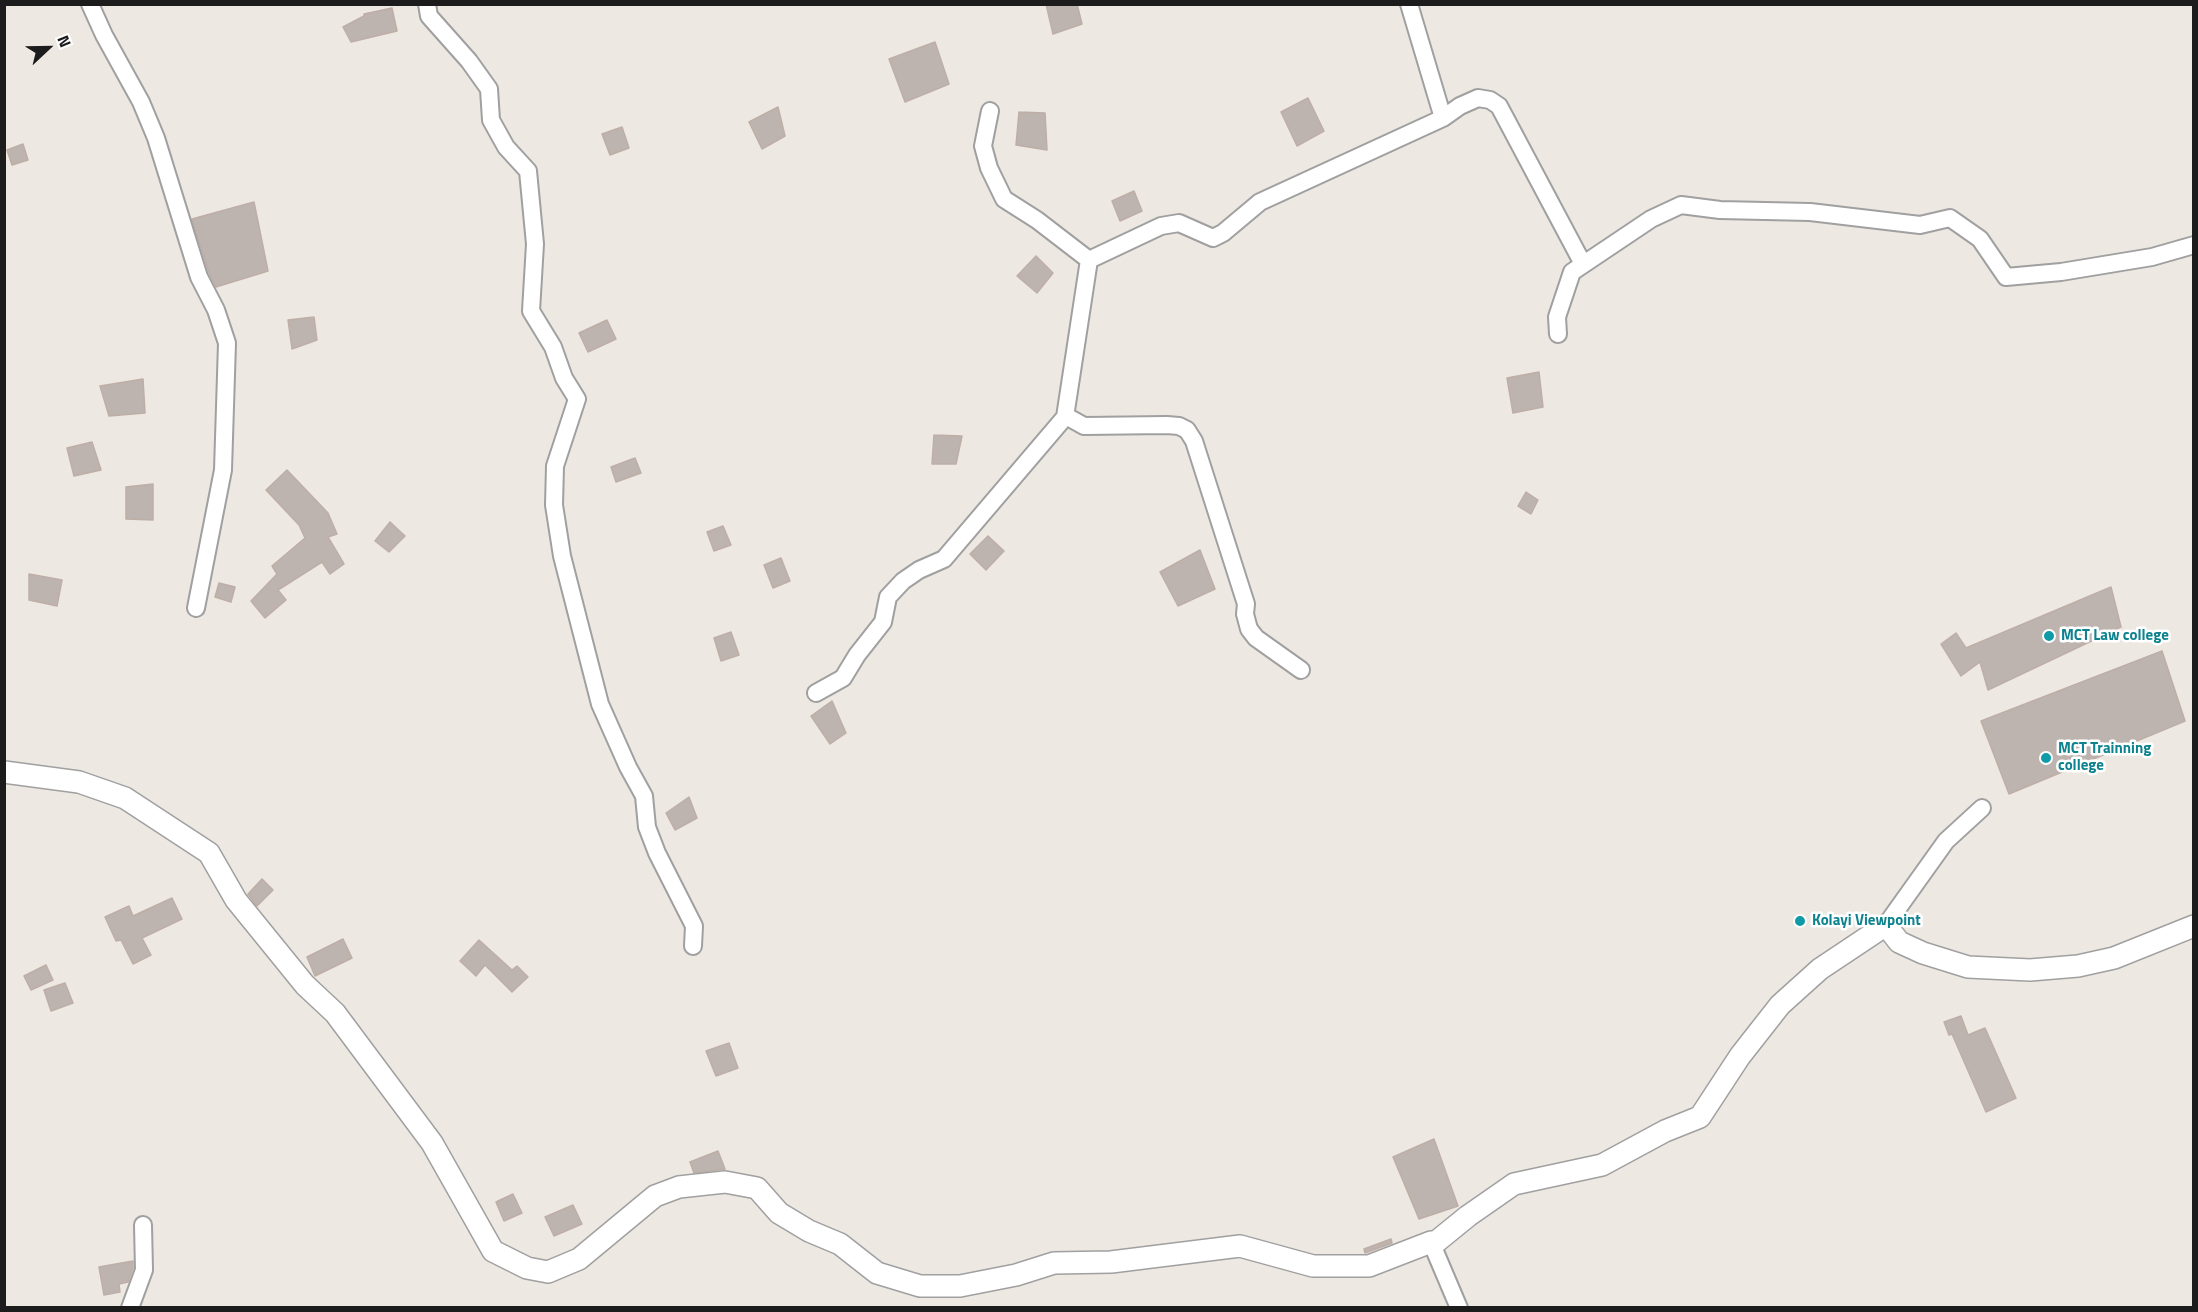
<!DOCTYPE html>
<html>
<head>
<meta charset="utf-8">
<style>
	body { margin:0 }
	#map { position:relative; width:2198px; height:1312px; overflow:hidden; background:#ede8e2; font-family:"Titillium Web",sans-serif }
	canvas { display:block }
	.frame { position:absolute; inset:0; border:6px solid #1c1c1c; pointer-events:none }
	.north { position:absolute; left:18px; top:18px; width:60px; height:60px; -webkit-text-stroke:4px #fff; paint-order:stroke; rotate:68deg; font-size:16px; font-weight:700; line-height:24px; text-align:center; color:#1c1c1c }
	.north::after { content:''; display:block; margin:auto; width:21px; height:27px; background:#1c1c1c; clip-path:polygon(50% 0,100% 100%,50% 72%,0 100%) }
</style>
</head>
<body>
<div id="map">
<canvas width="2198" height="1312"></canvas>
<div class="frame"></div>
<div class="north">N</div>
</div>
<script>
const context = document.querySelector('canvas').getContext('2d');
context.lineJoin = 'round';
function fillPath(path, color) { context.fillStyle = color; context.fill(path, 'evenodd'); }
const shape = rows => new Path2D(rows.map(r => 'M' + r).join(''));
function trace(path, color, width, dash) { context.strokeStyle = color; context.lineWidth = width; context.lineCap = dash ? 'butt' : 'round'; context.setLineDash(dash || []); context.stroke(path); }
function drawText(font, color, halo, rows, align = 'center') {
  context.font = font + ' "Titillium Web",sans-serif'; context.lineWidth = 5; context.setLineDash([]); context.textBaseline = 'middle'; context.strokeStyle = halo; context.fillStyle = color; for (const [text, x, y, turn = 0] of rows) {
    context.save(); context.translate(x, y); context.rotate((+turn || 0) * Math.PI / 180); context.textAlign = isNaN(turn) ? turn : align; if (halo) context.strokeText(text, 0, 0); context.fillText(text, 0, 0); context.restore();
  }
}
const building = shape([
	[1046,4,1077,4,1082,24,1053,34,1046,4],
	[392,8,397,31,351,42,343,27,364,16,364,14,392,8],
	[935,42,949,84,905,102,889,59,935,42],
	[1308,98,1324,131,1297,146,1281,112,1308,98],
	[778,107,785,136,762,149,749,122,778,107],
	[1019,112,1045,113,1047,150,1016,145,1019,112],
	[622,127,629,148,610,155,602,134,622,127],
	[23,144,28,160,12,165,7,150,23,144],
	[1134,191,1142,211,1120,221,1112,201,1134,191],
	[254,202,268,271,216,287,209,273,192,219,254,202],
	[1036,256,1053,273,1037,293,1017,276,1036,256],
	[314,317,317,340,292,349,288,320,314,317],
	[607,320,616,339,588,352,579,333,607,320],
	[1539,372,1543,407,1513,413,1507,378,1539,372],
	[143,379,145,413,109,416,100,386,143,379],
	[934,435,962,436,956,464,932,464,934,435],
	[92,442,101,470,74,476,67,448,92,442],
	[635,458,641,473,616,482,611,467,635,458],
	[287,470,328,513,337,534,328,537,344,564,330,574,322,562,278,590,286,600,265,618,251,601,277,574,272,566,305,538,299,525,266,490,287,470],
	[153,484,153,520,126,519,126,487,153,484],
	[1526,492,1538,500,1531,514,1518,506,1526,492],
	[390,522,405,536,389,552,375,541,390,522],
	[723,526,731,545,714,551,707,532,723,526],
	[988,536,1004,551,986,570,970,554,988,536],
	[1200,550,1215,589,1178,606,1160,572,1200,550],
	[781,558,790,581,773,588,764,565,781,558],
	[29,574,62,580,57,606,29,600,29,574],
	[219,583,235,587,231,602,215,597,219,583],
	[2111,587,2121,627,1988,690,1980,662,1961,676,1941,644,1956,633,1966,648,2111,587],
	[731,632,739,655,721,661,714,638,731,632],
	[2162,651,2185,721,2009,794,1981,721,2162,651],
	[832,701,846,733,830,744,811,716,832,701],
	[689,797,697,818,675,830,666,813,689,797],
	[262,879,273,890,257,906,248,894,262,879],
	[172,898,182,919,142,938,151,955,133,964,121,940,116,941,105,917,129,906,133,916,172,898],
	[343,939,352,958,315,976,307,957,343,939],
	[479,940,512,970,517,966,528,977,512,992,485,965,476,976,460,961,479,940],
	[46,965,53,980,31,990,24,976,46,965],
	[65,983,73,1003,51,1011,44,990,65,983],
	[1961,1016,1968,1035,1985,1028,2016,1098,1986,1112,1952,1034,1949,1035,1944,1022,1961,1016],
	[729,1043,738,1068,716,1076,706,1051,729,1043],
	[1434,1139,1458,1206,1419,1219,1393,1157,1434,1139],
	[718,1151,725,1169,694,1173,690,1162,718,1151],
	[513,1194,522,1213,504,1221,496,1202,513,1194],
	[573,1205,582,1224,554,1236,545,1217,573,1205],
	[1391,1239,1392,1243,1365,1253,1364,1249,1391,1239],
	[133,1261,133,1268,128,1282,119,1284,120,1292,104,1295,99,1267,133,1261]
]);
fillPath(building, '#bdb4af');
trace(building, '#beaea6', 1.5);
const minor = shape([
	[90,4,104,35,141,102,156,138,199,277,216,310,227,343,223,470,196,608],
	[427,4,429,16,469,61,489,89,491,120,506,147,528,171,535,244,531,311,553,347,564,378,577,399,555,466,554,505,562,556,600,704,628,767,644,796,647,827,657,853,694,926,693,946],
	[1409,4,1443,118],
	[1089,260,1161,226,1179,223,1213,238,1223,233,1260,202,1443,118,1460,106,1478,98,1490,100,1499,106,1583,264],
	[1558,334,1557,317,1572,272,1651,219,1681,205,1720,210,1810,212,1920,225,1950,218,1980,239,2006,277,2061,272,2152,257,2194,245],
	[1066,416,1084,426,1167,425,1179,426,1187,430,1194,441,1246,604,1245,614,1249,629,1256,638,1301,670],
	[816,693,843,678,857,655,883,622,888,597,903,581,919,570,944,559,1065,417,1089,260,1037,220,1004,199,989,168,983,146,990,111],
	[1886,925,1946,841,1982,808],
	[1431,1242,1459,1308],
	[130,1308,144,1270,143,1225]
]);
const tertiary = shape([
	[4,772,79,782,125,798,209,853,236,900,305,985,335,1013,432,1143,493,1251,527,1268,548,1272,579,1259,655,1196,679,1187,725,1182,757,1188,779,1213,809,1231,840,1244,877,1273,920,1286,960,1286,1016,1275,1054,1263,1111,1262,1240,1246,1313,1266,1369,1266,1431,1242,1436,1242,1468,1216,1514,1184,1602,1165,1665,1131,1700,1117,1740,1056,1780,1005,1820,969,1886,925,1899,942,1923,953,1968,967,2030,970,2078,966,2114,958,2194,926]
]);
trace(minor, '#a0a0a0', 20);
trace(tertiary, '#a0a0a0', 24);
trace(minor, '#fff', 16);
trace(tertiary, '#fff', 21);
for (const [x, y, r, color] of [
	[2049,636,6,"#0f9aa8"],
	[2046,758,6,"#0f9aa8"],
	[1800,921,6,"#0f9aa8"]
]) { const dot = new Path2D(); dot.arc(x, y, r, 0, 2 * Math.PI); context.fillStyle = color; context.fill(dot); trace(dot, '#fff', 2); }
drawText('bold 15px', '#0d838f', '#fff', [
	["MCT Law college",2061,636],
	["MCT Trainning",2058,749],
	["college",2058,766],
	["Kolayi Viewpoint",1812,921]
], 'left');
</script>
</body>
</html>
